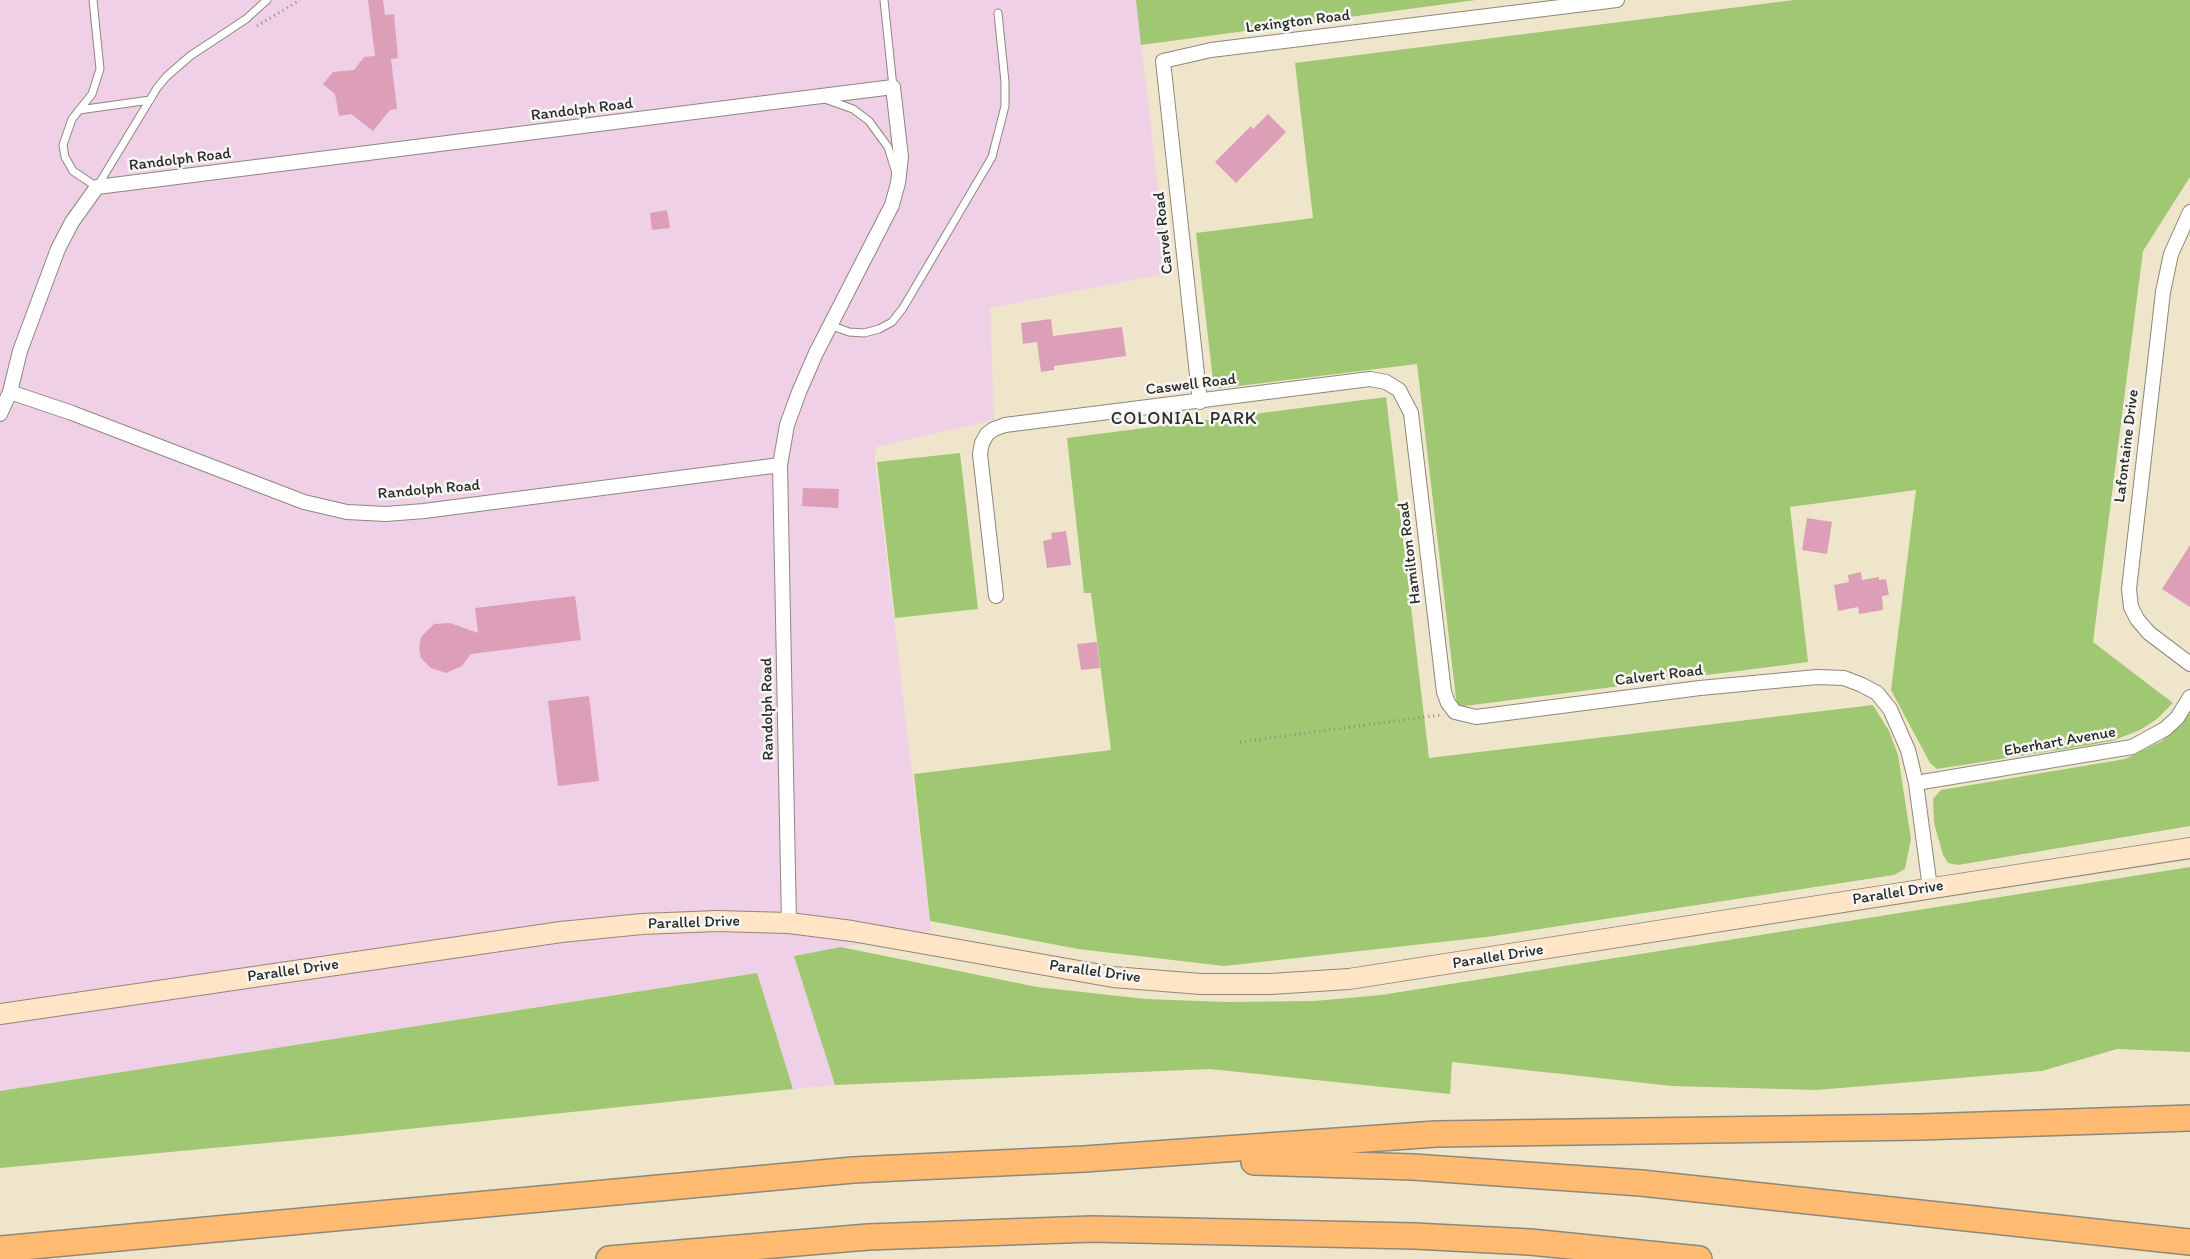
<!DOCTYPE html>
<html>
<head>
<meta charset="utf-8">
<style>
	body { margin:0 }
	canvas { display:block; background:#efe5cb }
</style>
</head>
<body>
<canvas width="2190" height="1259"></canvas>
<script>
const context = document.querySelector('canvas').getContext('2d');
context.lineJoin = 'round';
function fillPath(path, color) { context.fillStyle = color; context.fill(path, 'evenodd'); }
const shape = rows => new Path2D(rows.map(r => 'M' + r).join(''));
function trace(path, color, width, dash) { context.strokeStyle = color; context.lineWidth = width; context.lineCap = dash ? 'butt' : 'round'; context.setLineDash(dash || []); context.stroke(path); }
function drawText(font, color, halo, rows, align = 'center') {
  context.font = font + ' Itim,sans-serif'; context.lineWidth = 5; context.setLineDash([]); context.textBaseline = 'middle'; context.strokeStyle = halo; context.fillStyle = color; for (const [text, x, y, turn = 0] of rows) {
    context.save(); context.translate(x, y); context.rotate((+turn || 0) * Math.PI / 180); context.textAlign = isNaN(turn) ? turn : align; if (halo) context.strokeText(text, 0, 0); context.fillText(text, 0, 0); context.restore();
  }
}
fillPath(shape([
	[0,0,1136,0,1168,273,990,308,994,420,876,447,875,462,931,931,794,956,835,1085,793,1089,756,973,0,1091]
]), '#efd0e7');
fillPath(shape([
	[1136,0,1476,0,1141,45],
	[1794,0,2190,0,2190,177,2143,251,2093,642,2173,703,2157,719,2140,730,2112,741,2090,745,1937,769,1930,763,1891,690,1916,490,1790,507,1808,662,1457,707,1417,364,1214,389,1196,233,1313,218,1295,63],
	[1386,397,1429,758,1873,705,1889,731,1898,755,1911,839,1905,869,1894,875,1487,937,1224,966,1078,949,930,921,914,774,1111,750,1091,593,1084,593,1067,438],
	[960,453,978,609,895,618,877,462],
	[2190,713,2190,826,1958,865,1948,863,1943,855,1934,823,1933,799,1941,790,2125,759,2162,741],
	[2190,867,2190,1052,2117,1049,2042,1071,1817,1090,1672,1086,1452,1062,1450,1094,1210,1069,835,1085,794,956,841,947,1037,987,1146,999,1226,1002,1314,1001,1381,995],
	[757,973,793,1089,341,1136,0,1168,0,1091]
]), '#a0c873');
fillPath(shape([
	[368,0,383,0,385,15,394,14,398,58,391,59,397,109,390,110,373,131,351,114,339,116,335,94,323,84,333,72,354,70,364,57,375,56],
	[1268,114,1286,132,1236,183,1215,162,1251,126,1253,129],
	[667,210,670,228,652,230,650,213],
	[1051,319,1053,336,1122,327,1126,356,1054,366,1054,370,1041,372,1037,342,1023,344,1021,323],
	[803,488,839,489,838,508,802,506],
	[1807,518,1832,522,1827,554,1802,550],
	[1066,531,1071,565,1047,568,1043,541,1052,539,1051,533],
	[2190,545,2190,607,2162,589],
	[1861,572,1862,580,1879,577,1879,580,1886,579,1889,595,1882,596,1883,610,1859,614,1858,607,1838,611,1834,585,1849,582,1848,575],
	[575,596,581,640,471,654,462,666,446,673,431,668,421,658,419,649,421,637,434,624,450,623,478,633,475,608],
	[1097,642,1100,668,1081,670,1077,644],
	[589,696,599,781,558,786,548,701]
]), '#dd9eb7');
const lane = shape([
	[93,0,100,69,92,94,72,119,63,145,65,157,73,171,97,187,157,88,166,77,190,56,246,19,267,0],
	[884,0,893,87],
	[825,99,853,109,869,121,888,147,896,173],
	[79,110,150,100],
	[830,325,849,332,864,333,879,329,892,322,903,308,992,157,1005,106,1005,82,998,13]
]);
const street = shape([
	[2190,212,2171,254,2163,292,2129,589,2131,607,2137,619,2149,633,2190,664],
	[10,392,72,413,304,502,347,512,386,514,424,511,780,465],
	[1200,402,1163,61,1211,50,1617,0],
	[0,414,10,392,20,351,58,249,72,222,97,187,893,87,901,157,898,183,892,205,816,353,799,392,787,425,780,465,789,923],
	[996,596,980,454,982,443,987,434,994,429,1005,425,1370,379,1386,382,1399,390,1411,413,1444,692,1448,703,1455,712,1476,717,1700,688,1817,677,1844,678,1862,685,1877,693,1890,709,1908,750,1916,783,1930,888],
	[1916,783,2132,747,2165,729,2177,718,2190,697]
]);
const secondary = shape([
	[0,1014,561,932,642,924,717,921,789,923,852,931,1113,977,1201,984,1270,984,1349,979,2190,848]
]);
const highway = shape([
	[1254,1162,1413,1167,1641,1183,2190,1242],
	[0,1249,853,1170,1084,1159,1436,1134,1920,1127,2190,1118],
	[609,1259,868,1237,1092,1229,1414,1236,1530,1242,1699,1259]
]);
trace(lane, '#8d887b', 9);
trace(street, '#8d887b', 16);
trace(secondary, '#8d887b', 22);
trace(highway, '#8d887b', 28);
trace(shape([
	[257,26,300,0],
	[1240,742,1440,715]
]), '#8d887b', 3, [1, 4]);
trace(lane, '#fff', 7);
trace(street, '#fff', 14);
trace(secondary, '#ffe4c6', 20);
trace(highway, '#febb71', 25);
drawText('16px', '#2b2b2b', '#f6f6f2', [
	["Lexington Road",1298,22,-7],
	["Randolph Road",582,110,-7],
	["Randolph Road",180,160,-7],
	["Carvel Road",1164,233,-96],
	["Caswell Road",1191,385,-7],
	["Lafontaine Drive",2127,446,-83],
	["Randolph Road",429,490,-5],
	["Hamilton Road",1410,553,-97],
	["Calvert Road",1659,676,-7],
	["Randolph Road",768,709,-91],
	["Eberhart Avenue",2060,742,-10],
	["Parallel Drive",1898,893,-9],
	["Parallel Drive",694,923,-2],
	["Parallel Drive",1498,957,-9],
	["Parallel Drive",293,971,-8],
	["Parallel Drive",1095,972,8]
]);
context.letterSpacing = '1px';
drawText('18px', '#2b2b2b', '#f6f6f2', [
	["COLONIAL PARK",1184,419]
]);
context.letterSpacing = '0px';
</script>
</body>
</html>
